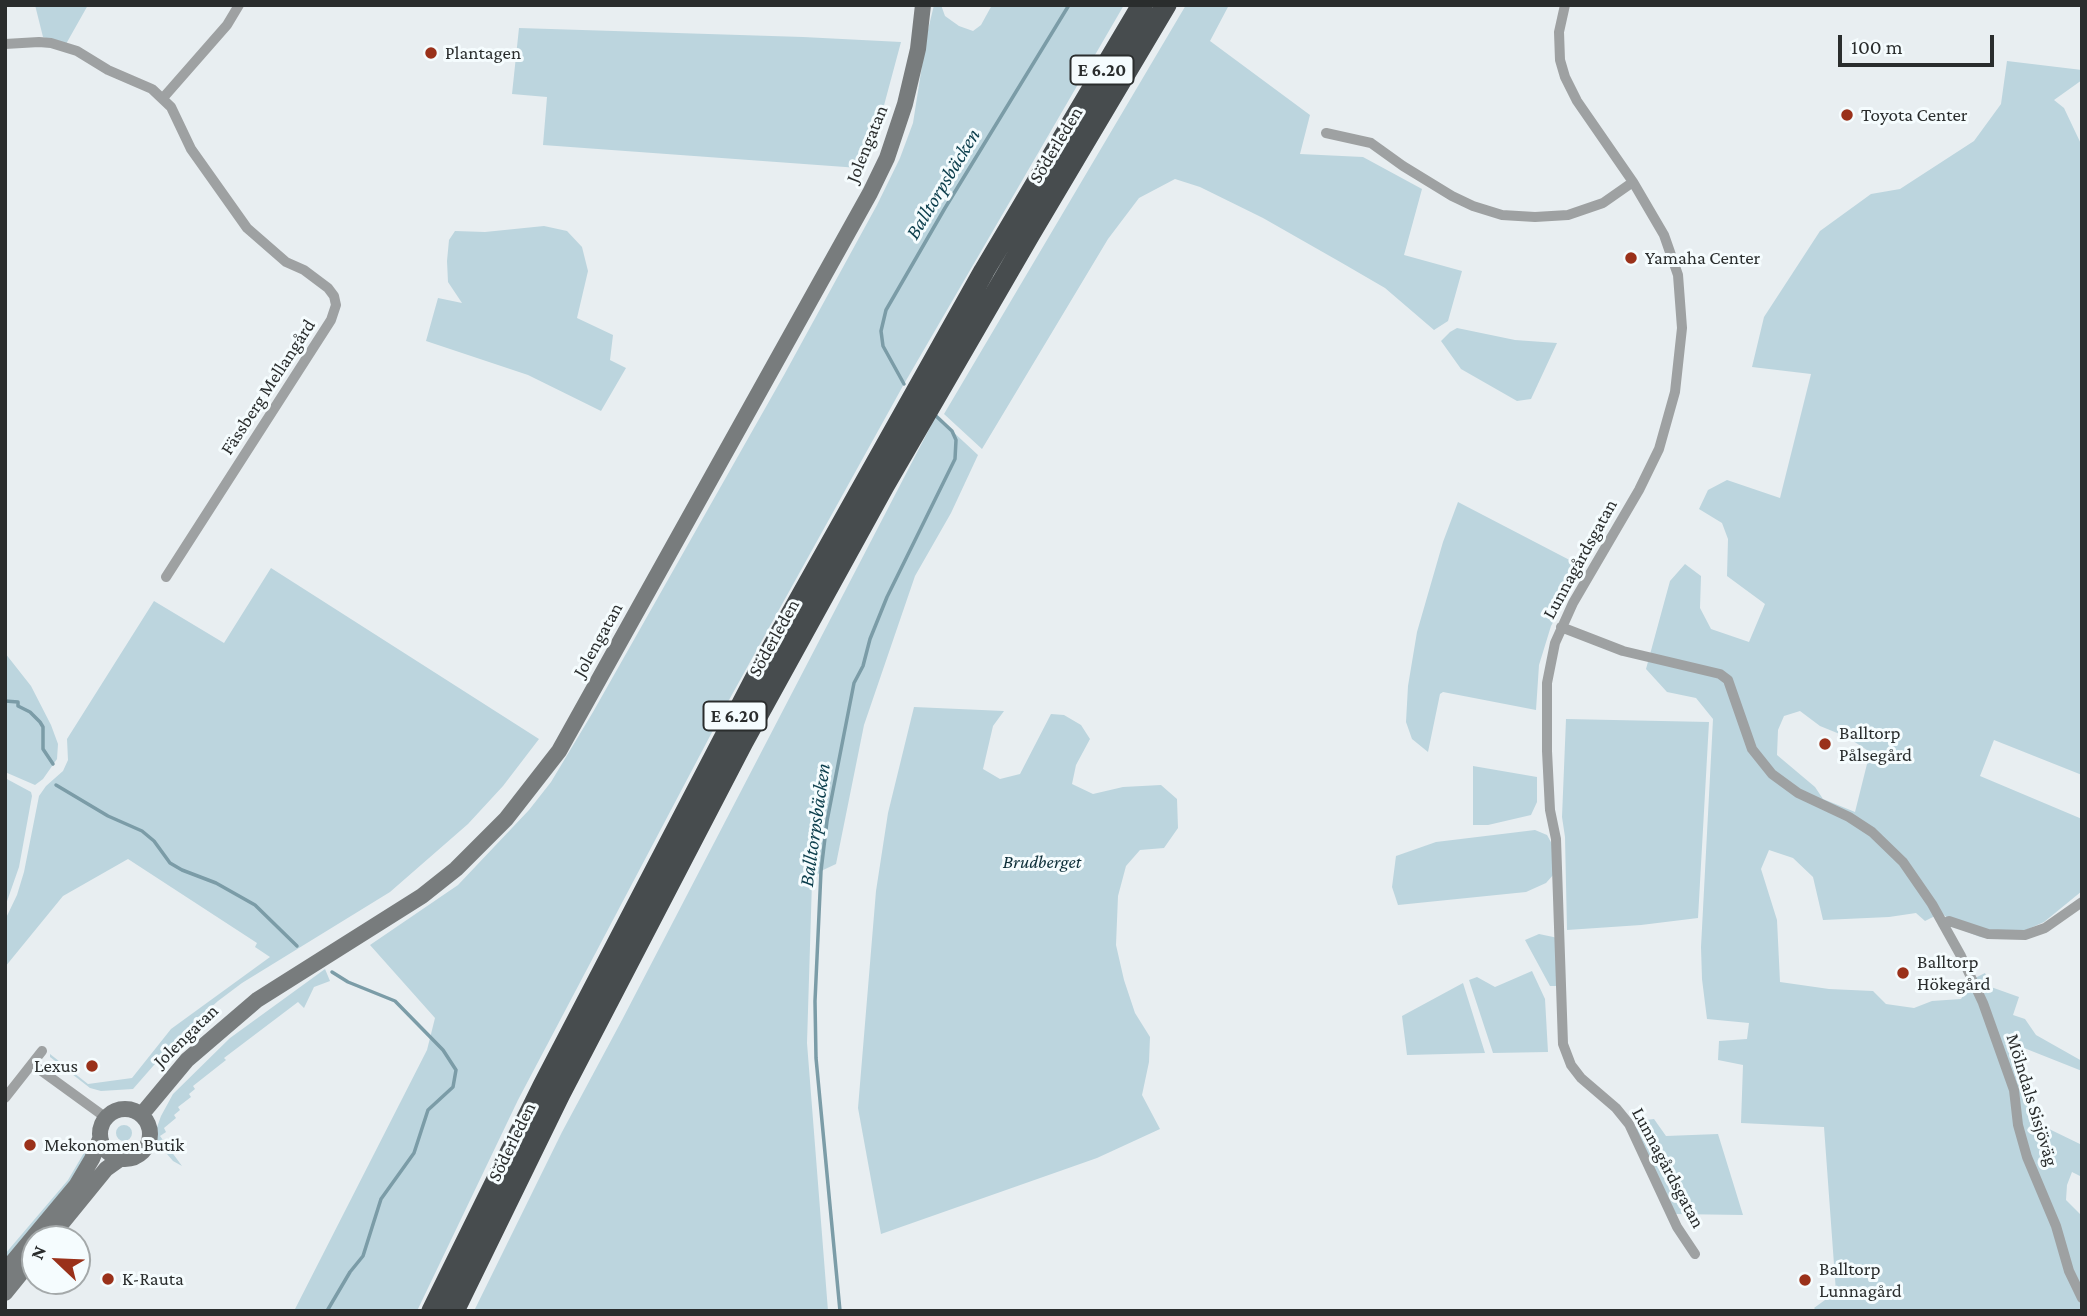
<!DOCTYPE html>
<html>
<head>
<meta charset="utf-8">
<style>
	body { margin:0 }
	#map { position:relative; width:2087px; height:1316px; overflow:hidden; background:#e8eef1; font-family:"Crimson Pro",serif }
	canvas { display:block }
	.frame { position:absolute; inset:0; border:7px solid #2a2d2d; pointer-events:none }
	.north { position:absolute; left:21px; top:1225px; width:70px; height:70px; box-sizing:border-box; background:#f5fcfe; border:2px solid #a4a9aa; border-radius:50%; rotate:293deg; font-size:19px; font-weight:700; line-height:28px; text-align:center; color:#2a2d2d }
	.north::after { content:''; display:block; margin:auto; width:24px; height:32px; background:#9a311a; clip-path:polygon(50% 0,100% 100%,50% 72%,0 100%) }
	.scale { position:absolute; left:1838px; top:35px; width:156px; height:32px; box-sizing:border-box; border:4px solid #2a2d2d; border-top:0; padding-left:9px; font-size:21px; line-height:24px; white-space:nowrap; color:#2a2d2d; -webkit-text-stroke:5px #f5fcfe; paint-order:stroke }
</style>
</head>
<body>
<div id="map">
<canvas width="2087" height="1316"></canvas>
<div class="frame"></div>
<div class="north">N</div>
<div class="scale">100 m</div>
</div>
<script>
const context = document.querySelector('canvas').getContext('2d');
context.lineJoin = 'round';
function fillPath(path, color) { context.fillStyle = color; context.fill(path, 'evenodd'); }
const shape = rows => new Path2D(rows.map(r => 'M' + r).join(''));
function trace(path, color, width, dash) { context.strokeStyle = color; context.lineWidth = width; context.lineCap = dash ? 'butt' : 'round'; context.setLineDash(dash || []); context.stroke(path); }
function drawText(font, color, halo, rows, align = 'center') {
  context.font = font + ' "Crimson Pro",serif'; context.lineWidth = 6; context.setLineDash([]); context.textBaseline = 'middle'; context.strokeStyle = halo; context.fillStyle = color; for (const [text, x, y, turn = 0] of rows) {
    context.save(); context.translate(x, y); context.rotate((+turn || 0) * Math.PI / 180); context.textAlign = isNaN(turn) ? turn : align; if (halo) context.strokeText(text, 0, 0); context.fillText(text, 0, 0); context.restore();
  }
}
fillPath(shape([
	[35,5,88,5,66,44,43,37],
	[934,5,941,5,945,16,959,26,973,31,981,25,992,5,1124,5,904,384,729,700,518,1100,417,1311,294,1311,427,1050,435,1018,370,945,458,885,529,810,551,782,593,712,784,375,877,205,900,158,913,123,927,34],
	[1186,5,1229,5,1210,41,1310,115,1300,154,1363,157,1422,189,1404,255,1462,271,1448,321,1434,330,1385,288,1342,263,1263,218,1200,187,1175,179,1139,198,1108,239,982,449,944,414],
	[519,28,803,37,901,42,879,124,859,168,543,145,547,97,512,94],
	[2007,61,2082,70,2082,80,2054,100,2064,108,2082,146,2082,775,1994,740,1980,776,2082,819,2082,891,2044,922,2017,934,1993,939,1980,937,1965,931,1941,913,1925,921,1916,913,1889,917,1823,920,1813,877,1793,858,1769,850,1761,869,1777,920,1780,982,1829,989,1873,991,1886,1004,1914,1008,1932,1001,1961,999,1967,990,1969,981,1985,973,1991,987,2019,997,2013,1015,2025,1019,2036,1035,2082,1061,2082,1071,2024,1048,2022,1060,2030,1096,2045,1127,2082,1145,2082,1177,2072,1172,2067,1185,2066,1200,2082,1216,2082,1311,1817,1311,1814,1308,1836,1292,1824,1127,1741,1123,1743,1065,1718,1060,1719,1041,1747,1039,1749,1023,1707,1019,1702,979,1701,947,1713,719,1696,698,1667,692,1646,669,1670,581,1685,564,1701,576,1700,608,1711,629,1749,642,1765,604,1727,576,1728,539,1722,523,1699,509,1708,490,1727,480,1780,498,1811,374,1752,367,1764,317,1820,231,1871,194,1900,189,1974,141,2001,104],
	[1800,711,1820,726,1847,737,1870,752,1855,812,1823,799,1815,787,1777,755,1778,730,1784,716],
	[544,226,567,231,582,247,588,271,577,318,613,335,610,360,626,368,601,411,528,375,426,341,438,298,462,303,448,282,447,261,449,240,455,231,485,232],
	[1457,328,1515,340,1557,343,1531,399,1517,401,1461,369,1441,341,1450,332],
	[936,416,978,455,951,513,915,576,864,725,836,864,821,871,812,881,807,1043,828,1311,474,1311,562,1132,622,1020],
	[1458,502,1583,567,1551,626,1539,665,1536,710,1443,692,1440,694,1428,752,1412,739,1406,722,1408,686,1417,632,1443,542],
	[271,568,539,739,503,786,468,824,390,892,242,983,218,1001,182,1033,133,1089,101,1091,90,1088,50,1057,50,1054,88,1084,132,1078,171,1029,270,957,255,947,257,943,128,859,63,896,5,967,5,920,17,895,24,872,39,796,46,786,63,771,68,760,67,739,154,601,224,643],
	[5,653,31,686,51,725,58,744,57,759,43,779,35,785,5,772],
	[914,707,1004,711,993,726,983,769,1000,779,1020,774,1051,714,1064,715,1081,725,1090,739,1076,765,1072,784,1093,794,1123,787,1161,785,1177,799,1178,828,1164,848,1140,850,1126,866,1118,896,1116,945,1124,980,1135,1013,1150,1037,1149,1062,1142,1095,1160,1129,1097,1158,881,1234,858,1108,876,891,888,813],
	[1566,719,1709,722,1698,918,1641,925,1567,930,1565,837,1562,817],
	[1473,766,1537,777,1537,802,1531,815,1488,825,1473,825],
	[5,778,31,792,32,796,19,867,5,907],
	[1535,830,1547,835,1552,844,1554,874,1546,883,1526,892,1398,905,1392,887,1396,856,1436,842],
	[1539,934,1558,938,1558,986,1550,986,1525,940],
	[325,969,330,981,314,987,304,1008,298,1002,224,1058,226,1060,193,1086,195,1089,189,1094,191,1097,178,1107,180,1110,174,1115,176,1118,164,1128,166,1132,160,1136,182,1166,173,1161,155,1140,155,1133,161,1116,173,1094,230,1038],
	[1532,971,1545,999,1548,1052,1493,1053,1469,980,1477,977,1495,987],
	[1463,983,1485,1053,1407,1055,1402,1016],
	[1654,1119,1666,1136,1718,1134,1743,1215,1676,1214,1635,1128,1646,1120],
	'116 1133a8 8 0 1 1 16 0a8 8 0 1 1-16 0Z',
	[85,1151,88,1152,82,1166,5,1261,5,1254,68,1180]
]), '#bcd5de');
trace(shape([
	[904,384,883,346,881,331,886,310,945,208,1069,5],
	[5,701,18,702,18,706,30,712,40,722,43,727,43,749,53,764],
	[56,785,108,816,142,831,154,841,170,863,182,870,216,883,255,905,297,946],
	[327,1311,350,1272,363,1256,381,1199,414,1153,428,1110,453,1087,456,1070,443,1050,395,1001,348,982,332,972],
	[840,1311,816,1058,815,1001,821,871,827,821,854,683,863,666,870,639,887,597,955,459,956,440,952,431,936,416]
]), '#7b9ca7', 3.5);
trace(shape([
	[1565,5,1559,32,1560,60,1565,77,1577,101,1633,182,1664,235,1678,275,1682,328,1675,392,1659,449,1639,490,1573,603,1555,643,1547,683,1547,751,1550,810,1556,839,1563,1044,1571,1065,1581,1078,1616,1108,1629,1124,1677,1227,1695,1254],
	[5,44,39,42,51,43,77,51,108,70,152,89,171,107,191,149,247,228,286,262,304,270,328,288,334,296,336,305,331,320,166,577],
	[163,98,227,25,239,5],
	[1326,133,1371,143,1403,166,1452,196,1473,206,1502,215,1535,217,1568,215,1603,203,1633,182],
	[1561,627,1623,651,1720,674,1728,680,1752,749,1772,774,1798,793,1849,817,1872,832,1903,862,1932,904,1961,956,1983,1003,2014,1090,2018,1125,2027,1157,2056,1226,2069,1271,2082,1298],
	[1943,924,1949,921,1988,934,2025,935,2045,928,2082,902],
	[32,1064,105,1117],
	[5,1098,42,1051]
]), '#9ea1a2', 10);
trace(shape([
	'100 1134a25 25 0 1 1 50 0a25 25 0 1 1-50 0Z',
	[142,1114,187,1060,257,1000,422,896,456,869,506,819,559,751,870,193,887,158,905,104,918,49,923,5],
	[49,1239,106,1169,120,1159],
	[5,1271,76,1186,92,1159,100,1139],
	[5,1293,35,1256]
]), '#787c7d', 16);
trace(shape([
	[432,1311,543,1086,757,675,984,271,1142,5],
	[454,1311,560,1094,743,742,884,486,1030,234,1166,5]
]), '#474c4e', 21);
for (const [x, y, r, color] of [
	[431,53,7,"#9a311a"],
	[1847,115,7,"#9a311a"],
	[1631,258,7,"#9a311a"],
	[1825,744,7,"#9a311a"],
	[1903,973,7,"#9a311a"],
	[92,1066,7,"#9a311a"],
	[30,1145,7,"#9a311a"],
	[108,1279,7,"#9a311a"],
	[1805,1280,7,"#9a311a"]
]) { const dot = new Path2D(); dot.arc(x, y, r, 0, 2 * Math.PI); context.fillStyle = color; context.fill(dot); trace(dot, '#f5fcfe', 2.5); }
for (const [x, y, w] of [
	[1102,70,63],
	[735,716,63]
]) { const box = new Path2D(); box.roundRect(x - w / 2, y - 14.5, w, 29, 5); context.fillStyle = '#f5fcfe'; context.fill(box); trace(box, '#2a2d2d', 2); }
drawText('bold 18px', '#2a2d2d', null, [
	["E 6.20",1102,70],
	["E 6.20",735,716]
]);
drawText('19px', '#2a2d2d', '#f5fcfe', [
	["Plantagen",445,53],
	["Toyota Center",1861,115],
	["Yamaha Center",1645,258],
	["Balltorp",1839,733],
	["Pålsegård",1839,755],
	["Balltorp",1917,962],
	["Hökegård",1917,984],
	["Lexus",78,1066,"right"],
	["Mekonomen Butik",44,1145],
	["Balltorp",1819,1269],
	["Lunnagård",1819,1291],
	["K-Rauta",122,1279]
], 'left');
drawText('19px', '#2a2d2d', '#f5fcfe', [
	["Jolengatan",867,144,-68],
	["Söderleden",1056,145,-59],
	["Fässberg Mellangård",268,387,-57],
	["Lunnagårdsgatan",1580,559,-61],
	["Söderleden",774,638,-61],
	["Jolengatan",598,640,-61],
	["Jolengatan",186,1036,-44],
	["Mölndals Sisjöväg",2032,1100,73],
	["Söderleden",512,1142,-64],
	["Lunnagårdsgatan",1668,1168,62]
]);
drawText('italic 19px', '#0e2f39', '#f5fcfe', [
	["Brudberget",1042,862]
]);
drawText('italic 21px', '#0c3e4c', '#f5fcfe', [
	["Balltorpsbäcken",943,184,-59],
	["Balltorpsbäcken",815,825,-82]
]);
</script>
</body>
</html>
